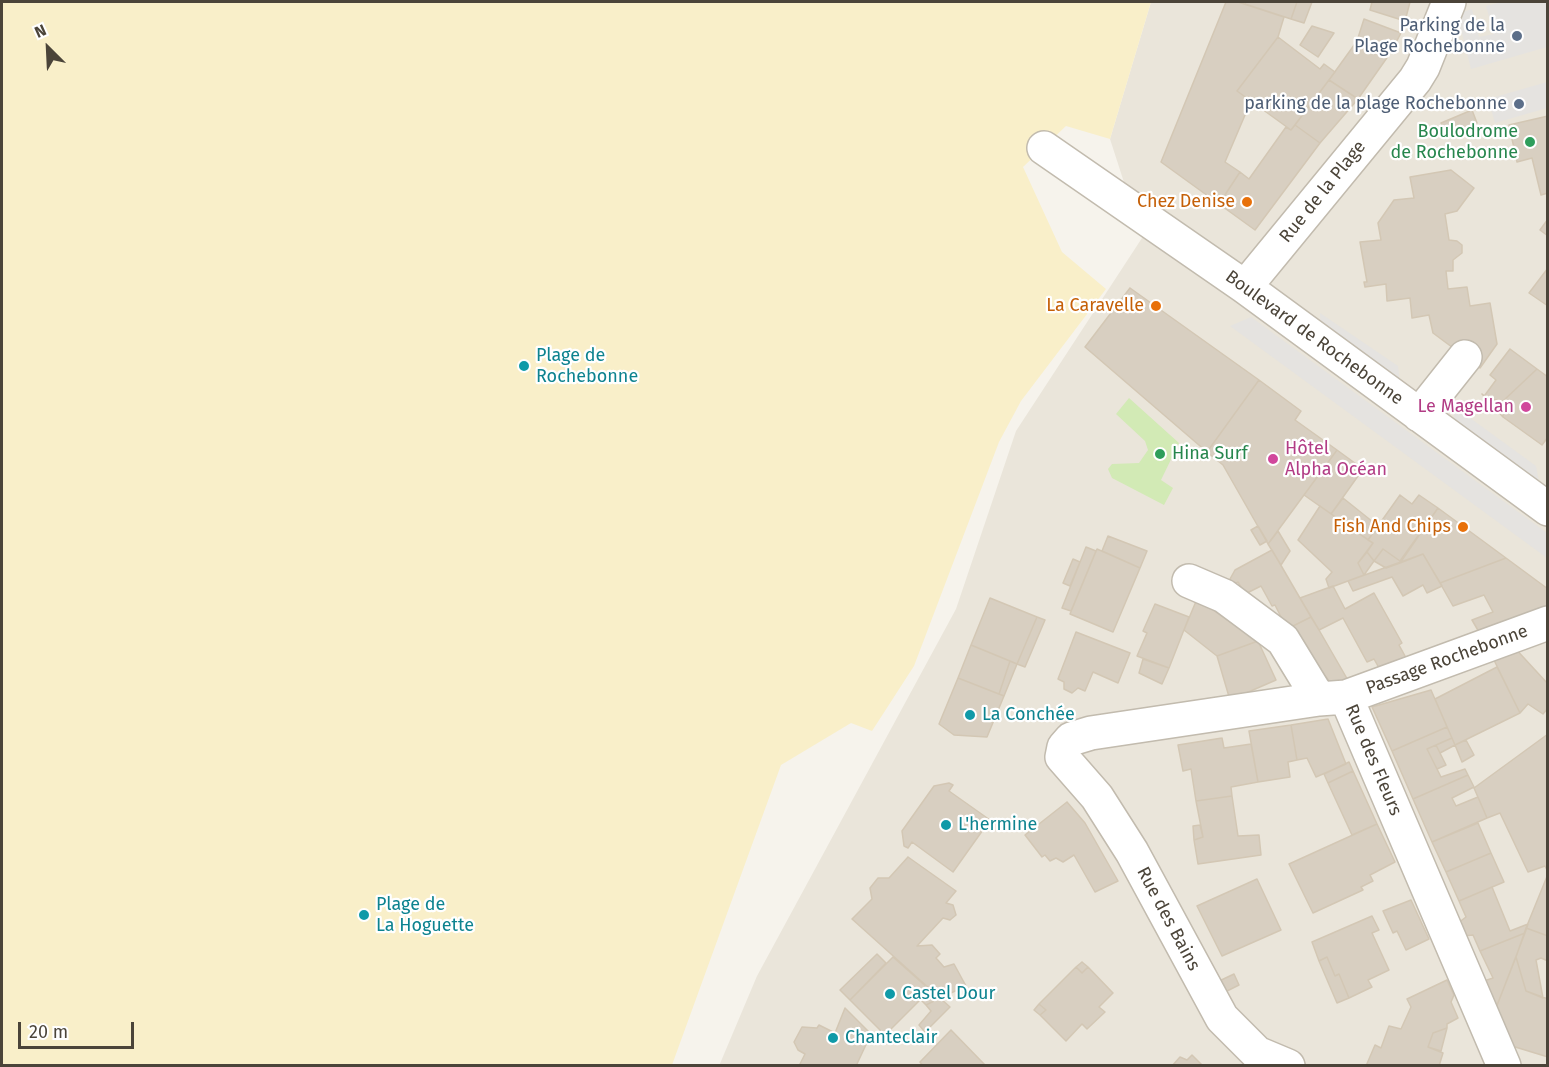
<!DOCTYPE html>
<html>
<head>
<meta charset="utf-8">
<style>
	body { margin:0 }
	#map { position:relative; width:1549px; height:1067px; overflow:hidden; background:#f6f3ec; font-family:"Fira Sans",sans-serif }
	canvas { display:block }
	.frame { position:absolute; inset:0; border:3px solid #4b4439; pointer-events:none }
	.north { position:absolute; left:18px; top:18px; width:60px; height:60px; -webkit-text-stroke:4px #fff; paint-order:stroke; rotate:336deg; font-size:16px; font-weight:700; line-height:24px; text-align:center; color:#4b4439 }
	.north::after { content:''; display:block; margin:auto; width:21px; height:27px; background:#4b4439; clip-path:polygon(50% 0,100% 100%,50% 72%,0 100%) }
	.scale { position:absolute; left:18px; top:1022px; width:116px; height:27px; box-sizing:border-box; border:3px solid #4b4439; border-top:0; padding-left:8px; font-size:18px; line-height:21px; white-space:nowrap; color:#4b4439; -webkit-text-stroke:4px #fff; paint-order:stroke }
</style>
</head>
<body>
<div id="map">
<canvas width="1549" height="1067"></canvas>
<div class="frame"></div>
<div class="north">N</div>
<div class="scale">20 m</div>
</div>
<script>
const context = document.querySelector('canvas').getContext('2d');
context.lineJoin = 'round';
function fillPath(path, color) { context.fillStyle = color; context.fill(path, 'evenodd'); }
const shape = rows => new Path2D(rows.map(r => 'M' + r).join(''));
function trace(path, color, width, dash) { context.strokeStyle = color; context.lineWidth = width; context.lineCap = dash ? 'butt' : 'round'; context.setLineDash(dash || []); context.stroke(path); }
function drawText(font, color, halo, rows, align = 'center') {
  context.font = font + ' "Fira Sans",sans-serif'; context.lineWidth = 4.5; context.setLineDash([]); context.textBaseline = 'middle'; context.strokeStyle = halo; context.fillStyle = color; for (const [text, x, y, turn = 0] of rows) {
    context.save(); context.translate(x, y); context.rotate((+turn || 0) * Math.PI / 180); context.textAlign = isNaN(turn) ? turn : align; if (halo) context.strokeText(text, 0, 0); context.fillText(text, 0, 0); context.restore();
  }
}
fillPath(shape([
	[1151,2,1547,2,1547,1065,719,1066,757,976,956,609,1016,431,1142,238,1110,139]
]), '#eae5da');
fillPath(shape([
	[1129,398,1179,443,1161,480,1173,488,1164,505,1112,478,1108,469,1112,464,1139,463,1148,450,1145,441,1116,414]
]), '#d2eab5');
fillPath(shape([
	[2,2,1151,2,1110,139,1066,126,1023,167,1062,252,1106,289,1021,401,999,442,914,666,872,731,851,723,781,765,672,1065,2,1066]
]), '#f9efc9');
fillPath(shape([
	[1502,2,1547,2,1547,47,1471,69,1457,14,1472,9,1479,37,1494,34,1486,6],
	[1547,82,1547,108,1495,123,1488,99],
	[1320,313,1398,366,1401,392,1321,334],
	[1251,317,1547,533,1547,558,1230,326],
	[1455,407,1536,466,1541,492,1453,430]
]), '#e5e3e0');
const building = shape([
	[1226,2,1238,2,1284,17,1278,37,1237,91,1251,101,1225,162,1240,172,1219,204,1161,162,1226,2],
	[1246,2,1297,2,1291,19,1245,4,1246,2],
	[1297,2,1312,2,1304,23,1291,19,1297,2],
	[1372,2,1410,2,1405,21,1370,10,1372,2],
	[1364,19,1401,33,1391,52,1357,41,1364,19],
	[1312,26,1334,33,1318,57,1300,45,1312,26],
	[1278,37,1320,69,1324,64,1335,72,1291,130,1237,91,1278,37],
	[1357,41,1391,52,1358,99,1329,80,1357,41],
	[1329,80,1358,99,1320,143,1295,125,1329,80],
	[1472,110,1477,123,1447,135,1441,123,1472,110],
	[1548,116,1548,193,1541,195,1532,158,1517,162,1509,125,1548,116],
	[1295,125,1320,143,1255,230,1219,204,1240,172,1249,179,1286,127,1291,130,1295,125],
	[1451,170,1474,188,1457,211,1445,214,1449,240,1457,241,1462,245,1462,253,1453,260,1453,271,1446,271,1448,289,1467,287,1470,306,1490,303,1497,344,1480,368,1433,333,1429,315,1412,318,1410,298,1387,301,1386,284,1365,287,1364,282,1367,282,1360,242,1381,240,1378,223,1394,200,1414,198,1410,177,1451,170],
	[1548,219,1548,236,1540,230,1548,219],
	[1548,268,1548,306,1529,293,1548,268],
	[1130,288,1259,380,1207,452,1085,347,1130,288],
	[1510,349,1537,369,1503,401,1489,399,1485,395,1496,380,1490,375,1510,349],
	[1537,369,1548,377,1548,437,1542,445,1503,417,1503,401,1537,369],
	[1259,380,1301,411,1295,420,1337,450,1268,544,1223,465,1207,452,1259,380],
	[1482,394,1489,399,1503,401,1503,417,1482,394],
	[1337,450,1363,469,1331,514,1304,495,1337,450],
	[1400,495,1412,504,1419,495,1438,508,1400,561,1383,549,1374,561,1367,552,1373,543,1368,540,1400,495],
	[1343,498,1378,526,1368,540,1331,514,1343,498],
	[1320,506,1373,543,1358,563,1364,575,1329,588,1326,579,1332,572,1298,540,1320,506],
	[1438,508,1487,544,1506,558,1440,583,1423,554,1400,563,1438,508],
	[1258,526,1267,541,1260,545,1251,530,1258,526],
	[1278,531,1290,551,1281,565,1268,544,1278,531],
	[1108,536,1147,551,1140,568,1102,551,1108,536],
	[1086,547,1096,551,1071,611,1062,608,1086,547],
	[1097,549,1140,568,1113,632,1070,614,1097,549],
	[1383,549,1400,561,1400,563,1386,568,1374,561,1383,549],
	[1272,550,1311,617,1287,629,1275,605,1272,606,1261,586,1245,594,1238,582,1233,585,1230,579,1235,570,1272,550],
	[1367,552,1374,561,1364,575,1358,563,1367,552],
	[1423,554,1442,586,1427,593,1423,585,1403,596,1392,577,1353,591,1348,581,1423,554],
	[1506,558,1548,589,1548,615,1483,639,1472,620,1493,612,1484,595,1453,606,1440,583,1506,558],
	[1073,559,1080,562,1070,586,1063,583,1073,559],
	[1333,586,1345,609,1374,593,1402,643,1399,645,1410,665,1383,675,1374,659,1367,662,1343,618,1319,630,1300,598,1333,586],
	[990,598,1037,617,1017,664,971,645,990,598],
	[1197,599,1258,641,1217,656,1184,630,1197,599],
	[1155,604,1189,617,1169,668,1137,656,1147,633,1143,631,1155,604],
	[1037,617,1045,620,1025,667,1017,664,1037,617],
	[1311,617,1319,630,1349,682,1330,682,1287,629,1311,617],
	[1076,632,1130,653,1118,683,1093,672,1085,691,1078,688,1072,693,1064,689,1064,682,1058,679,1076,632],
	[1258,641,1276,680,1230,700,1217,656,1258,641],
	[971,645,1010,661,999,694,958,678,971,645],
	[1513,646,1548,684,1548,708,1543,714,1528,704,1520,713,1491,654,1513,646],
	[1143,659,1169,668,1162,684,1139,673,1143,659],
	[1010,661,1017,664,1004,696,999,694,1010,661],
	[1497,667,1520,713,1455,745,1435,699,1497,667],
	[958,678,1004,696,987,737,954,735,939,724,958,678],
	[1431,690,1447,727,1392,751,1372,707,1431,690],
	[1328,719,1346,764,1316,777,1307,758,1297,760,1291,725,1328,719],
	[1291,725,1297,760,1288,762,1290,777,1258,782,1249,731,1291,725],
	[1447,727,1452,738,1427,749,1441,777,1465,769,1468,775,1413,799,1392,751,1447,727],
	[1548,734,1548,872,1545,866,1528,872,1500,813,1487,818,1474,788,1548,734],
	[1222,738,1224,748,1251,744,1258,782,1231,787,1232,796,1196,801,1191,769,1183,771,1178,745,1222,738],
	[1452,738,1455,745,1440,753,1436,745,1452,738],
	[1466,740,1474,755,1462,762,1455,745,1466,740],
	[1436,745,1446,765,1437,769,1427,749,1436,745],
	[1349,762,1353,771,1328,783,1324,774,1349,762],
	[1353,771,1377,824,1352,835,1328,783,1353,771],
	[1468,775,1474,787,1452,798,1456,806,1478,797,1487,818,1432,842,1413,799,1468,775],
	[949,783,953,785,949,791,990,820,953,872,912,842,908,848,904,846,902,831,934,786,949,783],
	[1232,796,1238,836,1259,835,1261,855,1198,864,1194,840,1203,837,1196,801,1232,796],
	[1067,802,1085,823,1118,881,1095,892,1074,855,1063,862,1056,858,1050,861,1045,855,1042,857,1025,835,1067,802],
	[1478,823,1491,853,1446,872,1432,842,1478,823],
	[1377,824,1395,862,1370,875,1373,881,1361,887,1363,890,1313,913,1289,864,1377,824],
	[1200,825,1203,837,1194,840,1193,826,1200,825],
	[1491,853,1504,882,1459,901,1446,872,1491,853],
	[908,857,956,891,946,903,953,905,956,915,950,920,943,918,917,946,932,945,940,954,936,958,944,967,954,964,966,986,940,998,852,919,872,899,870,888,878,878,889,878,908,857],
	[1548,874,1548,936,1526,928,1548,874],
	[1257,879,1281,930,1222,956,1197,906,1257,879],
	[1492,887,1510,931,1528,924,1525,933,1480,951,1473,935,1463,936,1458,923,1466,917,1459,901,1492,887],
	[1411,900,1429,939,1406,950,1397,931,1393,933,1383,911,1411,900],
	[1372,916,1379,930,1372,933,1389,970,1368,980,1372,987,1349,998,1339,974,1335,976,1327,957,1319,961,1312,942,1372,916],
	[1526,928,1548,936,1548,961,1541,958,1536,960,1543,998,1526,991,1516,957,1526,928],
	[1525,933,1496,1008,1484,981,1493,978,1480,951,1525,933],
	[877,954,886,963,850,1000,840,990,877,954],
	[893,957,930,990,885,1035,850,1000,893,957],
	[1327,957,1335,976,1339,974,1349,998,1337,1003,1319,961,1327,957],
	[1516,957,1526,991,1548,999,1548,1057,1512,1046,1496,1008,1516,957],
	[1082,962,1088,967,1082,973,1076,967,1082,962],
	[1076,967,1082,973,1088,967,1113,993,1099,1007,1105,1012,1087,1029,1082,1024,1066,1041,1040,1015,1046,1010,1039,1004,1076,967],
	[1234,974,1239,985,1221,994,1215,983,1234,974],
	[1447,980,1454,995,1451,1002,1458,1018,1447,1024,1447,1028,1433,1033,1428,1047,1443,1053,1439,1066,1366,1066,1375,1045,1381,1048,1389,1026,1401,1029,1411,1007,1407,999,1447,980],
	[930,990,940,998,926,1005,920,999,930,990],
	[940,998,950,1007,925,1032,919,1025,931,1011,926,1005,940,998],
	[1039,1004,1046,1010,1040,1015,1034,1010,1039,1004],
	[845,1008,871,1034,856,1066,799,1066,805,1054,798,1050,794,1042,802,1027,817,1028,819,1025,835,1033,845,1008],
	[1447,1028,1441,1051,1428,1047,1433,1033,1447,1028],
	[951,1030,986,1066,923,1066,920,1062,951,1030],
	[1192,1055,1203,1066,1172,1066,1180,1057,1187,1060,1192,1055]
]);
fillPath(building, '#d8cfc1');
trace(building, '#d3c7b4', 1.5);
const minor = shape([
	[1044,148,1245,287,1548,509],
	[1245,287,1415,80,1423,67,1449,2],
	[1419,415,1465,357],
	[1189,581,1224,596,1283,640,1319,699],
	[1346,697,1548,623],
	[1288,1066,1257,1053,1222,1018,1132,852,1097,797,1062,757,1064,747,1071,739,1091,733,1319,699,1346,697,1504,1066]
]);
trace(minor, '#c2bbae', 36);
trace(minor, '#fff', 33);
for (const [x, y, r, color] of [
	[1517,36,6,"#5c6f8a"],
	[1519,104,6,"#5c6f8a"],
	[1530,142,6,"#2e9e5b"],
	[1247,202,6,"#e8710a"],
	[1156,306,6,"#e8710a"],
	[524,366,6,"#0f9aa8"],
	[1526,407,6,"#d1479c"],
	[1160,454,6,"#2e9e5b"],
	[1273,459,6,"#d1479c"],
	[1463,527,6,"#e8710a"],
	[970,715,6,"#0f9aa8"],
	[946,825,6,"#0f9aa8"],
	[364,915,6,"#0f9aa8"],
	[890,994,6,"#0f9aa8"],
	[833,1038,6,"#0f9aa8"]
]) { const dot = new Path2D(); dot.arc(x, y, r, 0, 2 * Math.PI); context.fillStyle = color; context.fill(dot); trace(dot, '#fff', 2); }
drawText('18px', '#4e5e75', '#fff', [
	["Parking de la",1505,26],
	["Plage Rochebonne",1505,47],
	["parking de la plage Rochebonne",1507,104]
], 'right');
drawText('18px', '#27864d', '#fff', [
	["Boulodrome",1518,132],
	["de Rochebonne",1518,153],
	["Hina Surf",1172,454,"left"]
], 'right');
drawText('18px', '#4b4439', '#fff', [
	["Rue de la Plage",1323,192,-51],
	["Boulevard de Rochebonne",1314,338,36],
	["Passage Rochebonne",1447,660,-20],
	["Rue des Fleurs",1373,760,67],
	["Rue des Bains",1168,919,62]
]);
drawText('18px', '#c56008', '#fff', [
	["Chez Denise",1235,202],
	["La Caravelle",1144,306],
	["Fish And Chips",1451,527]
], 'right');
drawText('18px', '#0d838f', '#fff', [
	["Plage de",536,356],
	["Rochebonne",536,377],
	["La Conchée",982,715],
	["L'hermine",958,825],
	["Plage de",376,905],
	["La Hoguette",376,926],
	["Castel Dour",902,994],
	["Chanteclair",845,1038]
], 'left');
drawText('18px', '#b23c85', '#fff', [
	["Le Magellan",1514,407],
	["Hôtel",1285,449,"left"],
	["Alpha Océan",1285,470,"left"]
], 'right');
</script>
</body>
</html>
